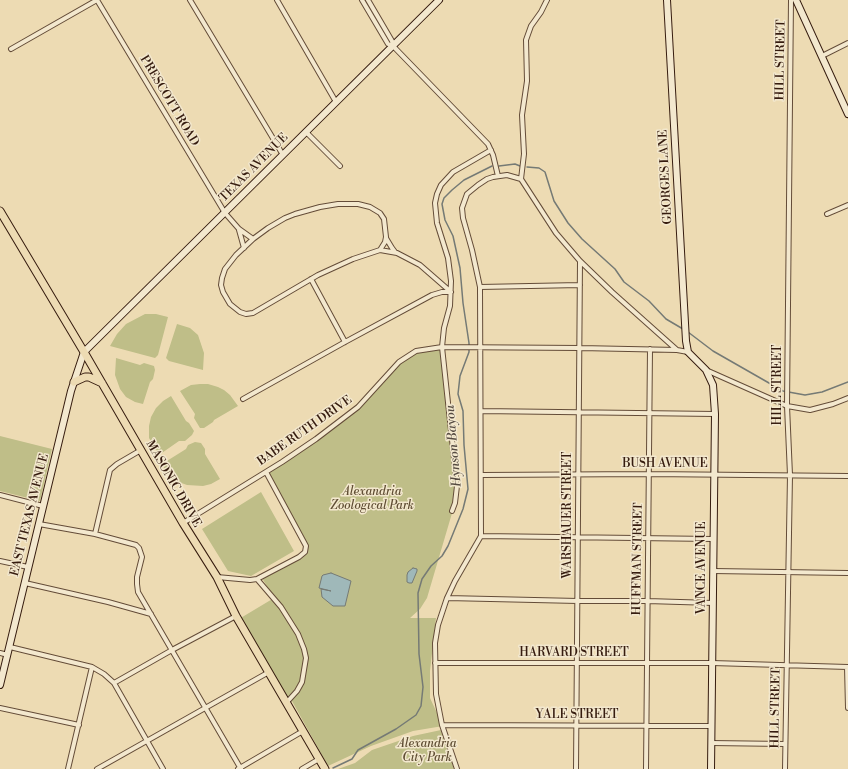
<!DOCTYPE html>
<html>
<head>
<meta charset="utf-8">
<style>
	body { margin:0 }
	canvas { display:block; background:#eddbb3 }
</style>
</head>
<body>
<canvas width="848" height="769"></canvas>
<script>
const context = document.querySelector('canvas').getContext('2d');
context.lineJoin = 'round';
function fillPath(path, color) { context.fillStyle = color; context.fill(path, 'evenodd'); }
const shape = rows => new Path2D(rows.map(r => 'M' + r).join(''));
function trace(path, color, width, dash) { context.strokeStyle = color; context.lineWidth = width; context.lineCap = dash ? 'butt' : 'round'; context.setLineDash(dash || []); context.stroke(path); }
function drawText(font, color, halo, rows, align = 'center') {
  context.font = font + ' "Libre Bodoni",serif'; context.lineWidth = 3; context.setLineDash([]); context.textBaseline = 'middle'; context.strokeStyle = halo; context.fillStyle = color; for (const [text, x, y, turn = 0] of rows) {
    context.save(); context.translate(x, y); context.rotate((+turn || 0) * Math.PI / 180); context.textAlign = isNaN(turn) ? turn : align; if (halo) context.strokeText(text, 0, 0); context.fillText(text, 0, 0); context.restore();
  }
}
fillPath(shape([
	[145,314,156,314,168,317,158,355,155,358,110,346,117,334,126,324],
	[177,324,190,328,198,335,204,353,203,370,169,361,166,358],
	[444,349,457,486,455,503,427,598,420,609,410,618,436,618,430,671,430,698,443,726,413,731,371,746,328,766,292,701,289,703,239,619,274,598,262,578,300,557,306,549,266,472,358,408,393,369,416,351],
	[116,358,140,365,144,363,154,366,155,370,153,379,150,382,143,404,135,402,126,397,120,389,115,375],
	[200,384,208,384,218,387,224,390,230,395,238,406,214,420,213,422,204,428,200,428,194,418,195,414,180,391,191,385],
	[171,396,186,421,189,423,194,431,192,435,185,441,179,441,159,455,149,438,149,426,151,417,156,408,163,401],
	[0,436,52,449,40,501,0,491],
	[195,442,201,443,205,449,205,454,220,479,211,484,203,486,187,485,173,480,168,475,162,464,186,449,188,445],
	[261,492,294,551,251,576,228,571,202,529],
	[441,730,454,769,338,769,355,763,372,750,413,736]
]), '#bfbe88');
const water = shape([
	[413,568,417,569,417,571,412,583,409,583,407,582,407,575,408,572,413,568],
	[331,573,351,581,345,606,333,606,322,597,321,589,331,591,319,588,322,576,323,575,331,573]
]);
fillPath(water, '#9fb8b9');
trace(water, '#757a75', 1);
trace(shape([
	[499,166,515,164,520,166],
	[527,167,539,168,545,172,554,201,568,223,582,239,615,269,624,282,649,301,666,319,683,329],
	[688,332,713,351,783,391,805,395,822,392,848,382],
	[333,768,352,759,358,750,396,729,416,715,421,706,423,687,419,654,418,593,422,579,431,566,442,556,448,546,463,509,468,489,464,445,463,411,458,394,460,376,469,352,469,343,463,303,460,268,453,236,445,220,442,204,444,198,452,190,464,180,492,166]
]), '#757a75', 1.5);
const street = shape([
	[97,0,225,213,239,229,253,239],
	[190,0,283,155],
	[277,0,336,102],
	[362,0,388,44,393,46,488,144,493,155,498,176],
	[368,0,392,41,393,46],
	[11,49,97,0],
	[822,56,848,43],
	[306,132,340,166],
	[521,179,556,233,580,261,612,292,677,350,688,352],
	[521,179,524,154,522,115,527,81,526,40,531,26,541,12,547,0],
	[827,214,848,205],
	[239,230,244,248],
	[386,238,392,248,395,252],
	[380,250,385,242,386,237,384,219,380,213,370,207,358,204,338,204,320,207,295,214,285,218,268,228,253,239,236,255,225,269,222,278,221,285,223,292,230,304,240,312,246,314,253,313,318,275,353,259,380,250,397,253,420,265,451,292],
	[311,279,345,342],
	[480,287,580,285],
	[706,370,787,406,810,410,833,404,848,398],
	[243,399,345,342,432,295,442,292,450,292],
	[481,411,715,414],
	[482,475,649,474,848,476],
	[0,495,43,506],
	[452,511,455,503,457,486,442,347,444,328,450,306,451,281,448,258,437,223,435,203,437,194,441,185,453,172,491,150],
	[183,523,282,462,316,439,358,407,399,362,416,351,442,347,580,348,677,350],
	[39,524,95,534,136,545,139,548,142,557,137,577,137,584,138,592,241,769],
	[95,534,110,470,117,464,141,450],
	[481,536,713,539],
	[0,561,28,567],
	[713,571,848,573],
	[217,577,250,580,257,579,299,557,305,552,306,546,266,472],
	[257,579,281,607,298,634,304,649,306,658,302,682,297,691,287,702],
	[25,583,108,602,151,614],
	[447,598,578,601,647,601,713,603],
	[10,647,92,667,104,674,114,683,163,769],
	[0,653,8,655],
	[435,663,712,663,848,667],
	[847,667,848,708],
	[114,683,172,650,236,616],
	[0,708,79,725],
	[442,725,712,726],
	[711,743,785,744],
	[68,769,92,667],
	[97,769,269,672],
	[238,769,303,731],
	[302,769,319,759],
	[457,769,442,725,436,694,435,643,438,625,447,598,455,581,481,536,480,287,472,250,463,218,462,208,467,194,478,185,487,179,493,177,507,175,521,179],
	[576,769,580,261],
	[646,769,650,349],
	[785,769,790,475,787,406,791,0]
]);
const secondary = shape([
	[667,0,686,341,688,352,706,370,713,385,715,414,711,769],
	[796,0,848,114],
	[0,685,71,391,84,352,439,0]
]);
const primary = shape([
	[0,211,84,352,183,523,217,577,236,616,325,769],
	[74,382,85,377,89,377,102,383]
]);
trace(street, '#644c38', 6);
trace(secondary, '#361c0f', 8);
trace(primary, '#361c0f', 9);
trace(street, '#f3e8ce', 4);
trace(secondary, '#f3e8ce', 6);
trace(primary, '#eddbb3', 7);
drawText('12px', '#361c0f', '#f3e8ce', [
	["HILL STREET",781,60,-89],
	["PRESCOTT ROAD",169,101,59],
	["TEXAS AVENUE",254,168,-45],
	["GEORGES LANE",666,177,-93],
	["HILL STREET",778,385,-90],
	["BABE RUTH DRIVE",305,431,-35],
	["BUSH AVENUE",665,464],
	["MASONIC DRIVE",173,484,60],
	["EAST TEXAS AVENUE",30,515,-76],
	["WARSHAUER STREET",568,515,-90],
	["HUFFMAN STREET",638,559,-89],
	["VANCE AVENUE",702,568,-90],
	["HARVARD STREET",574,653],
	["HILL STREET",776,708,-89],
	["YALE STREET",577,715]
]);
drawText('italic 12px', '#5f4d33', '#f3e8ce', [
	["Alexandria",372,492],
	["Zoological Park",372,506],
	["Alexandria",427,744],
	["City Park",427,758]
]);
drawText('italic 13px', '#564b42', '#f3e8ce', [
	["Hynson Bayou",454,446,-95]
]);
</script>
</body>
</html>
